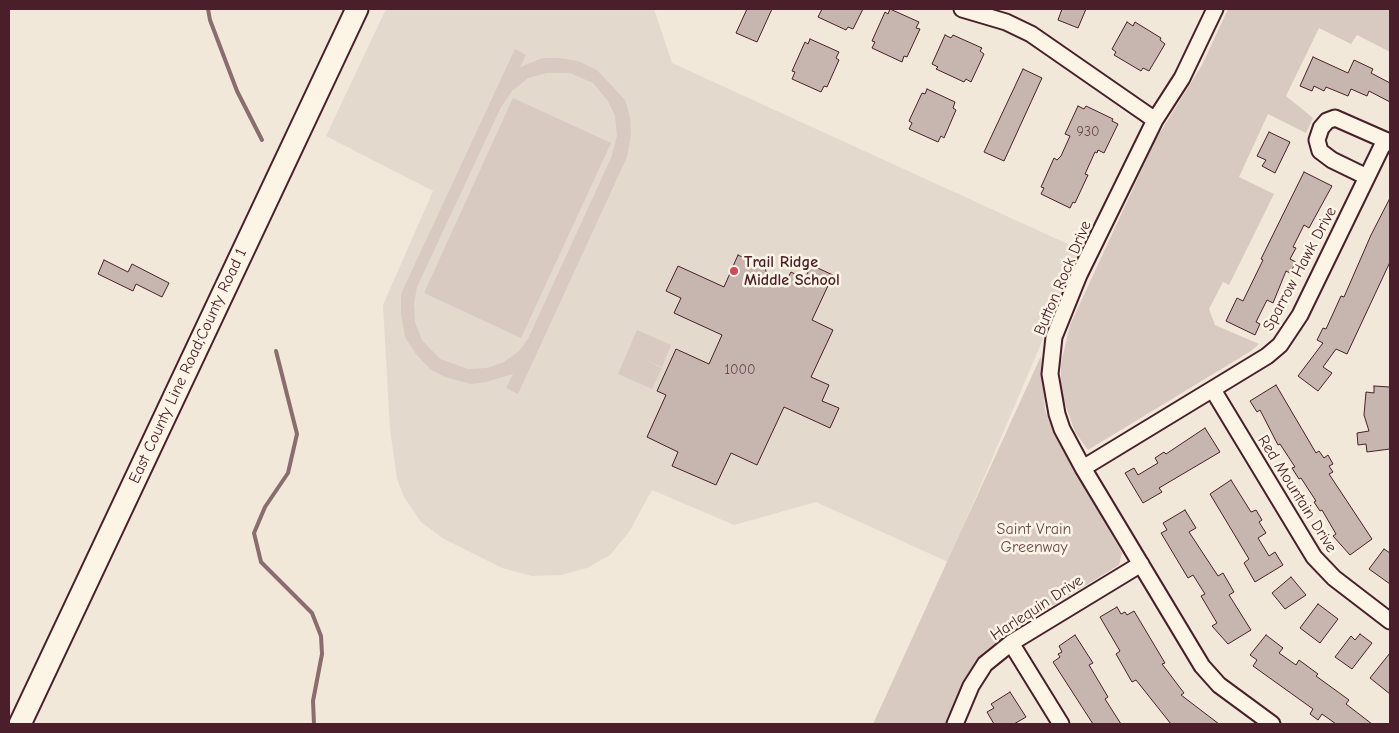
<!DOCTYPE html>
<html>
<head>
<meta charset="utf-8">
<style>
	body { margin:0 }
	#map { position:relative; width:1399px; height:733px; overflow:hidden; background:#f1e8da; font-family:"Comic Neue",sans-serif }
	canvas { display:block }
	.frame { position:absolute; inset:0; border:10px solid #4a1f2b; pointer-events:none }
</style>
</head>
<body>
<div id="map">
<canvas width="1399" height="733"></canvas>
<div class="frame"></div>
</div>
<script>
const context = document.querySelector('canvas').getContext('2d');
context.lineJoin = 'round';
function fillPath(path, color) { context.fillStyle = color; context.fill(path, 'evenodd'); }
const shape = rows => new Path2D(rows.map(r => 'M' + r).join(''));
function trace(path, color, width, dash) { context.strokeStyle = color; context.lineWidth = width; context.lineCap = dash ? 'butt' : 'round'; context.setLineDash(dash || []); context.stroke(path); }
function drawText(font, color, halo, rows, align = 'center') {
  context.font = font + ' "Comic Neue",sans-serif'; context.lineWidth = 5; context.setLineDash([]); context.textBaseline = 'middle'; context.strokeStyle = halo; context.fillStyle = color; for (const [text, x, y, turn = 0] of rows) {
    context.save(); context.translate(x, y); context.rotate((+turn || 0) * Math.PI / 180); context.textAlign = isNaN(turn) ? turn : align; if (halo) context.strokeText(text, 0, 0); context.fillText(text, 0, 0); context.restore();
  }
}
fillPath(shape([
	[386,9,654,9,672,63,1081,250,948,562,816,502,734,525,652,490,629,532,610,555,587,568,561,575,532,576,502,568,444,539,421,522,404,497,397,479,390,429,383,305,433,191,326,136]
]), '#e4d9cd');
fillPath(shape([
	[1228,9,1390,9,1390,52,1357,35,1351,44,1319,28,1286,96,1313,118,1306,133,1268,114,1239,177,1274,194,1229,285,1223,282,1209,309,1215,325,1259,344,1251,351,1088,450,1075,432,1061,392,1061,363,1070,325,1156,139,1202,65],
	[515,49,526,55,520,67,543,58,559,58,578,61,597,70,625,100,630,117,631,135,627,157,518,394,506,388,513,374,486,382,471,384,445,377,430,369,416,354,405,337,401,314,401,294],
	[547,73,570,73,593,83,608,101,615,116,617,136,611,158,528,339,519,351,504,362,487,368,468,369,440,359,422,340,415,322,414,304,417,287,501,107,512,91,528,78],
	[513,98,611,143,521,338,424,293],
	[637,330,671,345,662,367,643,359,662,368,652,389,618,374],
	[1041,356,1045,410,1053,432,1122,553,1119,565,1006,634,983,653,964,680,945,724,873,724]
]), '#d8cac0');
trace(shape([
	[208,9,210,20,237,91,262,140],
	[276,351,297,434,288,473,265,507,254,533,261,562,312,613,321,636,322,654,313,701,314,724]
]), '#8b6d6f', 4);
const building = shape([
	[747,9,772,9,757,42,736,33,747,9],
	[822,9,863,9,853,29,848,27,846,30,818,17,822,9],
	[890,9,919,22,916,28,920,29,907,57,904,56,902,62,872,48,875,42,872,41,885,12,888,14,890,9],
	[1062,9,1086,9,1078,28,1058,20,1062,9],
	[1127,22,1133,26,1135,22,1161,38,1160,40,1165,44,1149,71,1143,68,1141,71,1114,55,1116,52,1112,49,1127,22],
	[945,35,951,38,953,35,982,48,980,51,984,54,971,82,966,79,964,82,936,69,938,67,932,64,945,35],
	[810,39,839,52,836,58,839,60,827,87,824,86,821,92,792,79,795,72,792,71,805,42,808,44,810,39],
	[1313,57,1348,73,1354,60,1373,69,1371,73,1390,83,1390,102,1369,91,1367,96,1351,89,1348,96,1326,87,1324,91,1314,86,1312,91,1300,86,1313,57],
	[1023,69,1042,78,1004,161,984,152,1023,69],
	[927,89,955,102,953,108,956,110,944,138,941,136,938,142,909,129,912,123,909,121,922,93,925,94,927,89],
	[1078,106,1084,109,1086,106,1113,119,1112,121,1118,124,1104,153,1098,150,1097,153,1095,152,1085,174,1088,175,1075,203,1073,202,1070,208,1041,194,1044,188,1041,187,1054,158,1057,160,1061,156,1070,136,1065,134,1078,106],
	[1269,132,1290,142,1275,173,1262,166,1266,160,1257,156,1269,132],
	[1304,172,1332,186,1309,228,1304,225,1293,247,1296,248,1290,259,1296,262,1290,273,1286,271,1273,303,1267,300,1256,322,1260,324,1255,335,1226,321,1237,298,1243,301,1263,260,1261,259,1304,172],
	[1390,198,1390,262,1347,354,1336,349,1323,367,1332,373,1318,391,1298,376,1323,343,1317,340,1323,328,1326,329,1341,296,1344,297,1371,235,1390,198],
	[738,255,765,268,767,274,785,283,791,272,805,279,811,265,833,275,812,320,833,330,811,377,829,385,822,401,839,408,830,428,784,407,757,465,731,453,716,485,672,466,678,452,647,437,666,395,657,391,676,349,709,364,722,335,674,313,681,298,666,291,678,266,724,287,738,255],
	[104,260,128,272,132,264,169,283,162,297,136,284,133,291,98,274,104,260],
	[1276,385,1316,453,1319,451,1324,458,1328,455,1333,464,1329,466,1333,472,1329,474,1372,539,1350,555,1333,536,1336,534,1322,510,1320,511,1314,502,1316,501,1301,478,1299,479,1292,468,1295,467,1280,444,1278,445,1260,410,1257,412,1250,401,1276,385],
	[1374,386,1390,387,1390,449,1367,452,1366,444,1358,445,1357,433,1369,431,1364,415,1366,392,1374,393,1374,386],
	[1205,428,1220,452,1159,488,1162,492,1143,503,1125,473,1134,468,1138,475,1158,463,1155,458,1164,452,1166,454,1205,428],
	[1231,480,1251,512,1256,510,1262,520,1259,522,1266,533,1258,538,1269,556,1275,552,1283,565,1255,582,1244,563,1249,559,1210,494,1231,480],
	[1185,510,1196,528,1189,532,1218,576,1223,573,1234,592,1229,595,1251,630,1228,644,1212,626,1217,623,1201,596,1205,594,1193,575,1188,578,1161,533,1167,530,1163,523,1185,510],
	[1384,549,1390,553,1390,584,1369,569,1384,549],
	[1291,577,1306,595,1285,609,1272,593,1291,577],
	[1318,604,1338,619,1320,643,1300,628,1318,604],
	[1117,607,1121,614,1125,612,1127,615,1134,611,1165,663,1162,664,1184,693,1181,695,1219,724,1171,724,1136,680,1132,682,1116,654,1120,651,1100,617,1117,607],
	[1360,634,1372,643,1352,669,1335,657,1351,636,1355,640,1360,634],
	[1075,635,1093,663,1089,665,1108,697,1105,699,1121,724,1093,724,1053,662,1060,657,1058,654,1062,652,1059,646,1075,635],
	[1266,635,1283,648,1279,653,1296,665,1299,660,1318,674,1316,676,1349,700,1346,704,1372,724,1336,724,1322,714,1318,720,1310,714,1313,709,1253,666,1257,660,1250,655,1266,635],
	[1390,653,1390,694,1370,678,1390,653],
	[1010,692,1026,717,1014,724,994,724,987,712,994,708,991,704,1010,692]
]);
fillPath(building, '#c7b6af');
trace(building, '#4a1f2b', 1);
const street = shape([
	[962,9,1006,22,1031,34,1155,120],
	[1215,9,1182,78,1155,120,1079,275,1054,337,1050,374,1057,414,1062,429,1083,468,1202,666,1219,685,1272,724],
	[1367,177,1332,160,1320,151,1317,140,1321,128,1327,121,1335,118,1385,140],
	[1213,390,1314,557,1334,578,1390,621],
	[1083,468,1267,356,1280,345,1300,315,1385,140,1390,143],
	[1011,643,1061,724],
	[955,724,971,686,985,664,1011,643,1141,564]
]);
const secondary = shape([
	[20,724,357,9]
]);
trace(street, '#4a1f2b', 19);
trace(secondary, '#4a1f2b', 25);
trace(street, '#fcf5e5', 15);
trace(secondary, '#fcf5e5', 21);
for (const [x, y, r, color] of [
	[734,271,5,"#d1495b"]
]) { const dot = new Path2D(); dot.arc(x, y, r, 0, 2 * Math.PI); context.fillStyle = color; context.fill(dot); trace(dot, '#fcf5e5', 2); }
drawText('14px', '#69454c', null, [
	["930",1088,132],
	["1000",740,370]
]);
drawText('bold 16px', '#4a1f2b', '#fcf5e5', [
	["Trail Ridge",744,262],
	["Middle School",744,280]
], 'left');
drawText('16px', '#4a1f2b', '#fcf5e5', [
	["Sparrow Hawk Drive",1300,269,-62],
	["Button Rock Drive",1063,278,-67],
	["East County Line Road;County Road 1",188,366,-65],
	["Red Mountain Drive",1297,494,58],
	["Harlequin Drive",1037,608,-33]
]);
drawText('16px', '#6e4a50', '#fcf5e5', [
	["Saint Vrain",1034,529],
	["Greenway",1034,547]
]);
</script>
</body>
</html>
